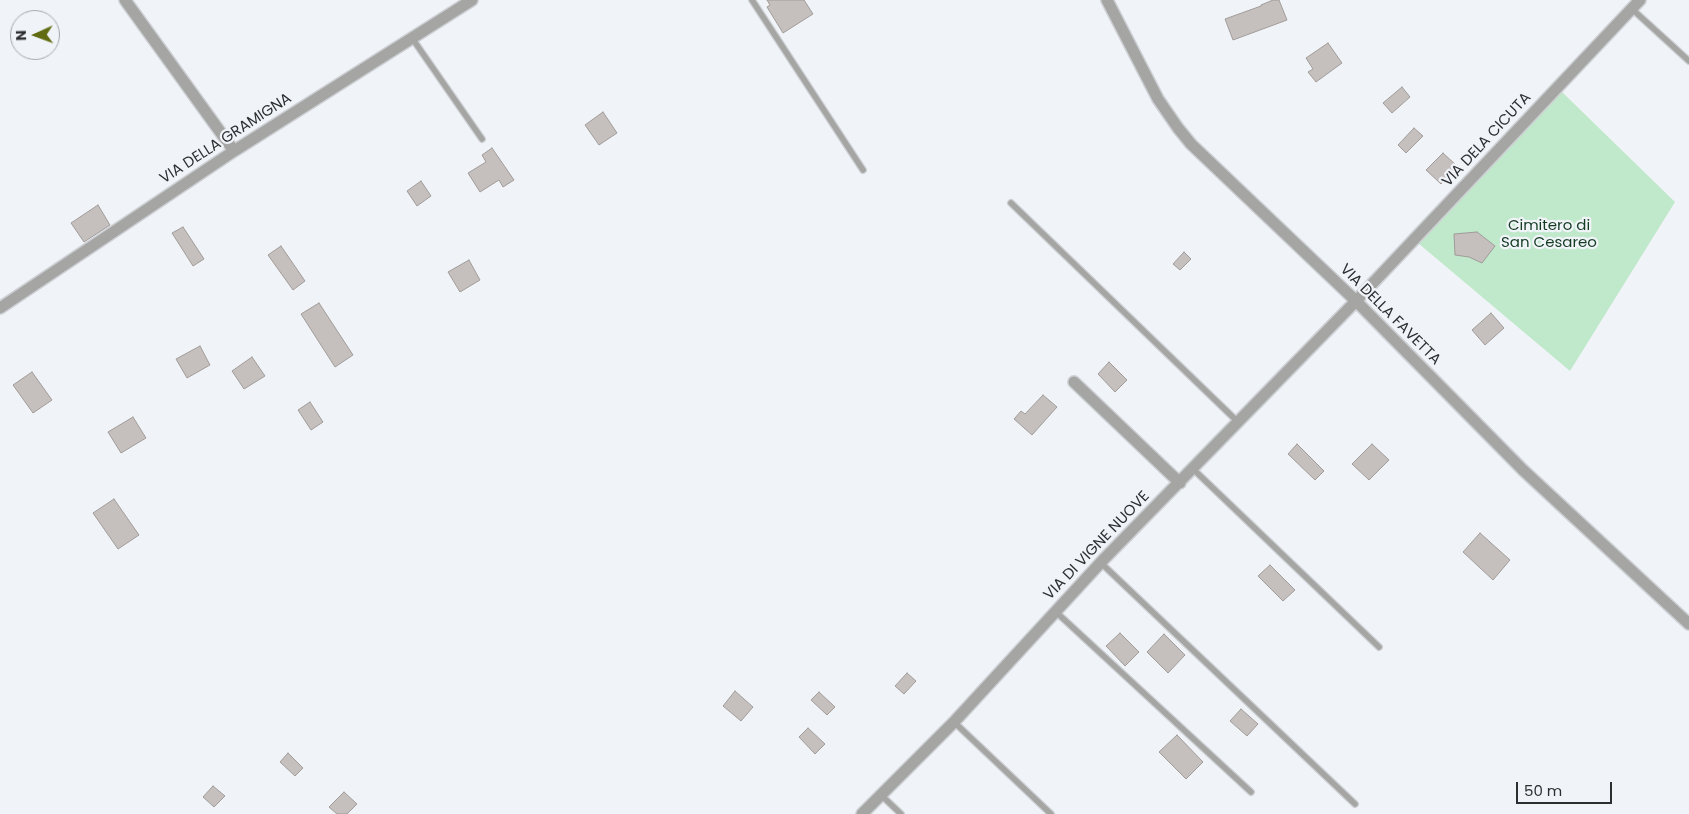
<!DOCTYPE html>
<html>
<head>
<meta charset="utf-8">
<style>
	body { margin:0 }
	#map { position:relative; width:1689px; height:814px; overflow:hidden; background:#f0f4f8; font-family:Poppins,sans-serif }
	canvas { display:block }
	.north { position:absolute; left:10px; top:10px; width:50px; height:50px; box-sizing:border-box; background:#f0f4f8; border:1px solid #a2a5a8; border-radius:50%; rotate:268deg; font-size:14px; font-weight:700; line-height:20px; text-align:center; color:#2d2e30 }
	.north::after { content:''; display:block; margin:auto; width:18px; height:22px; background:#606b12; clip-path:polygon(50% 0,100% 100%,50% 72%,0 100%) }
	.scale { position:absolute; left:1516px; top:782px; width:96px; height:22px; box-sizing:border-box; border:2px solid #2d2e30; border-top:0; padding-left:6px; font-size:15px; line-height:18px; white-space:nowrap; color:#2d2e30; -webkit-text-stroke:4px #f0f4f8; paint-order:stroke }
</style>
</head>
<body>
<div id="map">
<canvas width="1689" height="814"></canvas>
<div class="north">N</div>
<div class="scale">50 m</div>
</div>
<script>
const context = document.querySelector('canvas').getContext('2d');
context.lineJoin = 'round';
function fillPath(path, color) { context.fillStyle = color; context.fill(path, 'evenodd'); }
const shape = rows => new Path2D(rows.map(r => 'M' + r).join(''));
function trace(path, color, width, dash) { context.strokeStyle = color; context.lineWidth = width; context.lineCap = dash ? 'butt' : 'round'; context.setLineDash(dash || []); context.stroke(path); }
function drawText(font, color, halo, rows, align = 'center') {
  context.font = font + ' Poppins,sans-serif'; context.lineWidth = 4.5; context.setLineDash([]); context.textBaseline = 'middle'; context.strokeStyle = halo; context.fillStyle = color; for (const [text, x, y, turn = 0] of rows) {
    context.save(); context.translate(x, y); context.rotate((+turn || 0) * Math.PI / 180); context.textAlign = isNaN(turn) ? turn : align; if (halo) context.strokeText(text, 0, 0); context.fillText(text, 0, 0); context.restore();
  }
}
fillPath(shape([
	[1562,92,1675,202,1570,371,1418,243]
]), '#c0e8ca');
const building = shape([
	[767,0,804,0,813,14,783,33,767,7,770,5,767,0],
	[1273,0,1279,0,1287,20,1233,40,1225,19,1261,6,1261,5,1273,0],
	[1328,43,1342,63,1316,82,1308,72,1313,69,1306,58,1328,43],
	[1402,87,1410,97,1392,113,1383,103,1402,87],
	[603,112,617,133,599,145,585,125,603,112],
	[1414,128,1423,136,1406,153,1398,145,1414,128],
	[492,148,514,180,503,187,499,180,480,192,468,173,486,162,482,155,492,148],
	[1443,153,1457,166,1441,184,1426,170,1443,153],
	[421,181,431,196,417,206,407,191,421,181],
	[98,205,110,225,84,242,71,223,98,205],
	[183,227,204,259,193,266,172,233,183,227],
	[1477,232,1495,246,1482,263,1469,257,1455,255,1454,234,1477,232],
	[281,246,305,281,293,290,268,255,281,246],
	[1184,252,1191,259,1180,270,1173,264,1184,252],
	[469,260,480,280,460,292,448,272,469,260],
	[319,303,353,355,335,367,301,314,319,303],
	[1491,313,1504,328,1485,345,1472,330,1491,313],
	[200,346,210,365,187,378,176,359,200,346],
	[252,357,265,376,244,389,232,371,252,357],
	[1109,362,1127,380,1115,392,1098,374,1109,362],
	[32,372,52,400,33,413,13,385,32,372],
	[1043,395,1057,407,1032,435,1014,419,1021,411,1025,414,1043,395],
	[310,402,323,422,311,430,298,410,310,402],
	[133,417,146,438,121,453,108,432,133,417],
	[1297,444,1324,471,1315,480,1288,454,1297,444],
	[1372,444,1389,460,1369,480,1352,464,1372,444],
	[114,499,139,535,118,549,93,513,114,499],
	[1480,533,1510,560,1493,580,1463,552,1480,533],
	[1270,565,1295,590,1283,601,1258,576,1270,565],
	[1120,633,1139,652,1125,666,1106,646,1120,633],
	[1164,634,1185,655,1168,673,1147,652,1164,634],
	[907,673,916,681,904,694,895,686,907,673],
	[735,691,753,707,741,721,723,706,735,691],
	[819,692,835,707,827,715,811,700,819,692],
	[1241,709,1258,724,1247,736,1230,721,1241,709],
	[808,728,825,744,815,754,799,737,808,728],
	[1177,735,1203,762,1186,779,1159,752,1177,735],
	[288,753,303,768,295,776,280,762,288,753],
	[213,786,225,796,214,807,203,797,213,786],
	[344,792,357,804,347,814,337,814,329,807,344,792]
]);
fillPath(building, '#c5bfbd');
trace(building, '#a19c9a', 1);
const service = shape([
	[752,0,863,170],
	[1632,9,1689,61],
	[412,38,482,139],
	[1011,203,1238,422],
	[1193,469,1379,647],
	[1101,563,1355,804],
	[1056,612,1251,792],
	[954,722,1051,814],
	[881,795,901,814]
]);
const minor = shape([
	[125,0,234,151],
	[1107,0,1158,99,1178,128,1191,144,1356,301,1523,470,1689,624],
	[0,308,234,151,472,0],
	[1074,382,1180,483],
	[862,814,954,722,1104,559,1356,301,1640,0]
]);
trace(service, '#cdd0d4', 8);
trace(minor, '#cdd0d4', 14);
trace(service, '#a5a5a3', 5.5);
trace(minor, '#a5a5a3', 11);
drawText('15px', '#2d2e30', '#f0f4f8', [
	["VIA DELLA GRAMIGNA",226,139,-33],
	["VIA DELA CICUTA",1487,140,-47],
	["VIA DELLA FAVETTA",1390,315,45],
	["VIA DI VIGNE NUOVE",1097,546,-46]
]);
drawText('15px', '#143c22', '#f0f4f8', [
	["Cimitero di",1549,226],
	["San Cesareo",1549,243]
]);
</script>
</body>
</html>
